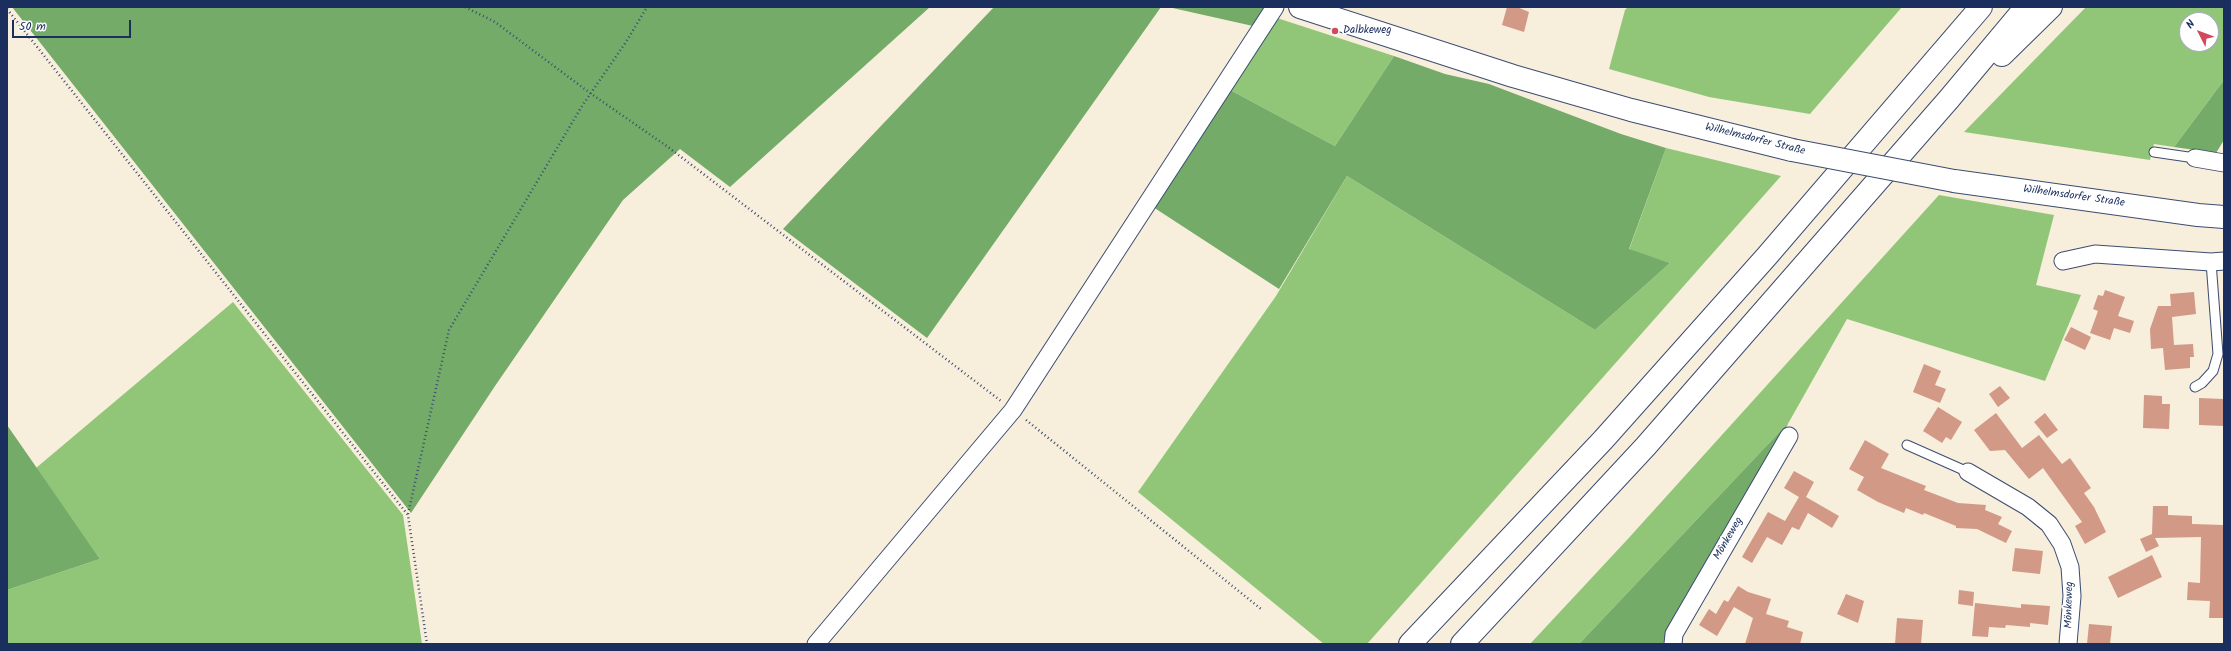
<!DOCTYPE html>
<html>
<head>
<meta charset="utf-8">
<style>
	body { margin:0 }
	#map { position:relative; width:2231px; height:651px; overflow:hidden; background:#f7eedc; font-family:Kalam,sans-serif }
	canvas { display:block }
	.frame { position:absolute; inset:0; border:8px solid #1b2f5e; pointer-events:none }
	.north { position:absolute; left:2179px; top:12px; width:40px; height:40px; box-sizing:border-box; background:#fff; border:1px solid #a4acbf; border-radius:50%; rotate:312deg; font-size:11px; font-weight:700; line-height:16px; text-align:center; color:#1b2f5e }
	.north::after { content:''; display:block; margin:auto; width:14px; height:18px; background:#d1495b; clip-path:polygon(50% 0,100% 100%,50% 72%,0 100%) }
	.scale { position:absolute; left:12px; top:20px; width:119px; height:18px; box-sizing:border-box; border:2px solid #1b2f5e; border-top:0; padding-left:5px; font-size:12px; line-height:14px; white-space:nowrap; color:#1b2f5e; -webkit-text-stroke:3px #fff; paint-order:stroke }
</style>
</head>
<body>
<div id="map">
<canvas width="2231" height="651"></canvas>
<div class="frame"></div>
<div class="north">N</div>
<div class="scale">50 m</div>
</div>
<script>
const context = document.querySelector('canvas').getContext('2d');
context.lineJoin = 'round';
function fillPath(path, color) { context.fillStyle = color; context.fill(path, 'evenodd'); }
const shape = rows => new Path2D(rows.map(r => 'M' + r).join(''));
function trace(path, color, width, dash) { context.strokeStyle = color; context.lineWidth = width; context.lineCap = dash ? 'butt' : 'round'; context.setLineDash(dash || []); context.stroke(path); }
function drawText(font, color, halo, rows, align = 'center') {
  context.font = font + ' Kalam,sans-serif'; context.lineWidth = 3.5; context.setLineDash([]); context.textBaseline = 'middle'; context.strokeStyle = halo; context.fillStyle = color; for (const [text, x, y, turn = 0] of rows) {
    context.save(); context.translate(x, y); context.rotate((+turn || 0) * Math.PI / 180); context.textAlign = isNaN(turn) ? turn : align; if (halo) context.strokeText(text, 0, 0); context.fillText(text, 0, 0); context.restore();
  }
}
fillPath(shape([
	[1628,7,1902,7,1810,114,1709,97,1609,69,1625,10],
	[2086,7,2224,7,2224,80,2174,147,2154,144,2150,160,1964,132],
	[2187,20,2211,20,2211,44,2187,44],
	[1277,18,1394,56,1335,146,1230,90],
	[1666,148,1781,176,1367,644,1324,644,1138,492,1276,296,1347,176,1595,330,1670,263,1629,250],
	[1939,195,2054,215,2036,285,2081,295,2045,381,1847,319,1789,422,1579,644,1530,644,1626,541],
	[233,302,403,515,422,644,7,644,7,590,100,559,36,468]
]), '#91c678');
fillPath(shape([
	[12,7,930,7,730,187,680,149,623,200,495,386,411,513],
	[994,7,1161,7,927,338,783,229],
	[1168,7,1266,7,1253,26],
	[1394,56,1445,74,1489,84,1621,134,1666,148,1629,249,1670,263,1595,330,1347,176,1279,289,1153,207,1230,90,1335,146],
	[2224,80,2224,140,2216,153,2174,147],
	[1789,422,1663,644,1579,644],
	[7,425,100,559,7,590]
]), '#74ab68');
fillPath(shape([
	[1507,7,1517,7,1529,12,1524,32,1502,25],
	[2105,290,2125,297,2118,316,2134,321,2130,333,2114,328,2110,340,2090,333,2098,311,2093,309,2098,295,2103,296],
	[2194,292,2196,314,2172,317,2174,345,2193,344,2194,357,2190,357,2190,368,2165,370,2163,348,2151,349,2150,329,2158,306,2171,306,2170,294],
	[2071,327,2091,337,2085,350,2064,340],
	[1924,364,1941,371,1935,385,1946,389,1940,403,1913,392],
	[2000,386,2010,398,1998,407,1989,394],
	[2144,395,2162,396,2162,404,2170,404,2169,429,2143,428],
	[2199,398,2224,399,2224,426,2199,425],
	[1938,407,1962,422,1951,440,1946,437,1942,443,1923,431],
	[1996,413,2022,448,2039,435,2062,464,2070,458,2091,488,2084,493,2094,507,2106,532,2085,544,2075,526,2082,522,2043,468,2029,479,2005,450,1990,451,1974,430],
	[2045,413,2058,430,2047,438,2034,422],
	[1865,440,1889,454,1881,468,1926,486,1924,490,1958,503,1986,505,1985,510,2002,517,1998,524,2012,531,2006,543,1977,529,1956,528,1956,526,1924,513,1923,515,1906,508,1904,513,1878,502,1857,490,1864,477,1849,469],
	[1794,471,1814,482,1806,497,1839,516,1832,528,1808,513,1799,530,1792,527,1782,545,1767,537,1752,563,1742,557,1768,512,1785,521,1799,497,1784,488],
	[2153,506,2168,506,2168,515,2192,516,2192,524,2223,525,2224,618,2209,618,2210,601,2187,600,2188,582,2200,583,2201,537,2155,538,2159,546,2146,552,2140,539,2152,534],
	[2015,548,2043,551,2040,574,2012,571],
	[2152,555,2162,577,2118,598,2108,577],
	[1738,586,1748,592,1771,599,1766,614,1789,621,1787,627,1803,632,1800,644,1745,644,1753,618,1734,607,1717,636,1699,625,1709,609,1716,614,1724,600,1728,602],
	[1959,590,1974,592,1973,606,1958,604],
	[1846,594,1864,601,1858,623,1837,614],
	[1975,603,2021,608,2021,604,2050,606,2048,625,2030,623,2030,627,2006,625,2005,628,1989,627,1988,637,1972,636],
	[1897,618,1923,620,1921,644,1895,644],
	[2089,624,2112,626,2110,644,2087,644]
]), '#d29986');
const service = shape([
	[2154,152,2195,158],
	[2195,387,2202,383,2213,371,2218,354,2211,262],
	[1907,445,1968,472]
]);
const minor = shape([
	[2195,158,2224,163],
	[2063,261,2095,254,2211,262,2224,261],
	[1968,472,2028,507,2049,524,2062,544,2070,567,2072,596,2068,644],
	[816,644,1013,410,1275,7],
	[1673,644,1674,634,1789,436]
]);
const tertiary = shape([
	[1300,7,1513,76,1631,110,1792,150],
	[1954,181,2198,215,2224,217]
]);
const motorway = shape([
	[2002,55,2051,7],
	[1410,644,1603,440,1767,256,1981,7],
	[1462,644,1646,446,1949,99,2026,7]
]);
trace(service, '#3c4c71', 11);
trace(minor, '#3c4c71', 19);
trace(tertiary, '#3c4c71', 24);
trace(motorway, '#3c4c71', 24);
trace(shape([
	[465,7,495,22,590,93,668,147,1001,401],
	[7,9,408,515,427,644],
	[1026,420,1261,609],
	[408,514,449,330,582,106,626,42,647,7]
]), '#3c4c71', 2.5, [1, 3]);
trace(service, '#fff', 9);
trace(minor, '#fff', 17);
trace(tertiary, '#fff', 22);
trace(motorway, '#fff', 22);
const tertiaryBridge = shape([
	[1792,150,1954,181]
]);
trace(tertiaryBridge, '#3c4c71', 24, []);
trace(tertiaryBridge, '#fff', 22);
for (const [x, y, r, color] of [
	[1335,31,4,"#d1495b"]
]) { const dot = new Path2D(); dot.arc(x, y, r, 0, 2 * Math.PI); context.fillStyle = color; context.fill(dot); trace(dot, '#fff', 1.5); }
drawText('11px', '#1b2f5e', '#fff', [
	["Dalbkeweg",1343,31]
], 'left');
drawText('11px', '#1b2f5e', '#fff', [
	["Wilhelmsdorfer Straße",1755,140,14],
	["Wilhelmsdorfer Straße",2074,197,8],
	["Mönkeweg",1729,539,-60],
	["Mönkeweg",2070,605,-89]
]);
</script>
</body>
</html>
